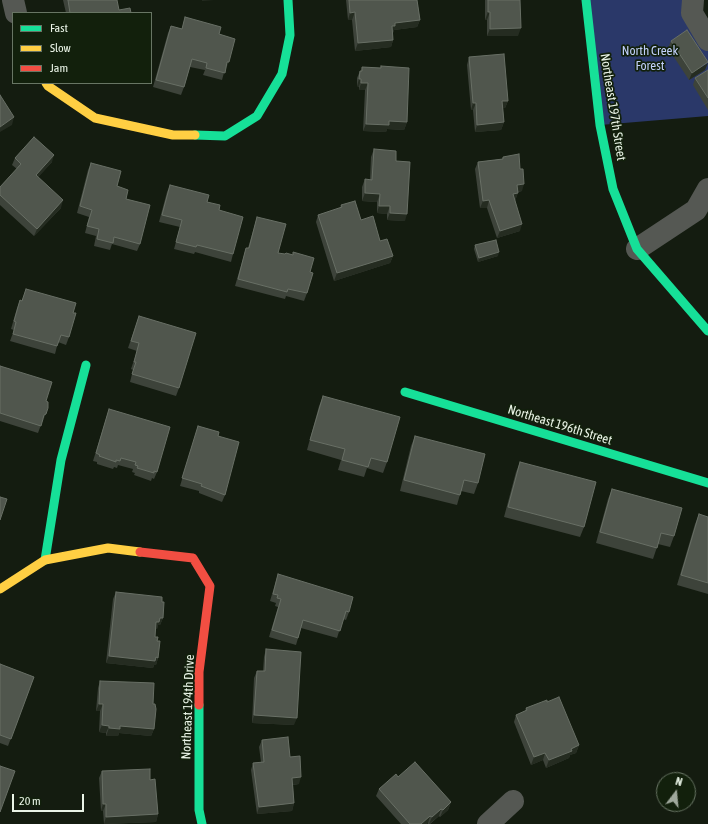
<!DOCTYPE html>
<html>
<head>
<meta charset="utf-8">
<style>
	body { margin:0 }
	#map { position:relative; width:708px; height:824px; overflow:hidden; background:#141c10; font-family:"Asap Condensed",sans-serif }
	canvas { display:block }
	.legend { position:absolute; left:12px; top:12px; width:140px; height:72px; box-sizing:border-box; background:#12200c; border:1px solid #687564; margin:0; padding:5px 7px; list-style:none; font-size:12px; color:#eaf4e7 }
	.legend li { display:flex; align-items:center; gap:8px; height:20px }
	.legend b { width:20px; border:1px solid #687564 }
	.north { position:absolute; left:656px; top:772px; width:40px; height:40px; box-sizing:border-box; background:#12200c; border:1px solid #687564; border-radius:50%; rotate:16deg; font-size:11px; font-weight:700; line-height:16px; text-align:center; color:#eaf4e7 }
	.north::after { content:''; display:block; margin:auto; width:14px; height:18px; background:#9fa89c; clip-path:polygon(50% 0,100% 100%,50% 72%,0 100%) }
	.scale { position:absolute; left:12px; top:794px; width:72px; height:18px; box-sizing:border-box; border:2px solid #eaf4e7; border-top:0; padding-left:5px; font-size:12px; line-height:14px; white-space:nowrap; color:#eaf4e7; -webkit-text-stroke:3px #12200c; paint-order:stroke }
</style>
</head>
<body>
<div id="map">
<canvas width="708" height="824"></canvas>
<ul class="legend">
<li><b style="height:5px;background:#16e098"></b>Fast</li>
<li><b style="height:5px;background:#ffcf43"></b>Slow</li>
<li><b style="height:5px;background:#f24e42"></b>Jam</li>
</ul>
<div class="north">N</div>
<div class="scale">20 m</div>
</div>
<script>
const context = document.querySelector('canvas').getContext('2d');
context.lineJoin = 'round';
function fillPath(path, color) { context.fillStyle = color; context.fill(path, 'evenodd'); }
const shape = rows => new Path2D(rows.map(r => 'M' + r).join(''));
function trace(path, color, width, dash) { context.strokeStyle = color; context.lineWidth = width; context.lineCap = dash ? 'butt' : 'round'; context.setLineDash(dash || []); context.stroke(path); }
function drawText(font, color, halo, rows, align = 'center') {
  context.font = font + ' "Asap Condensed",sans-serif'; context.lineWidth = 3.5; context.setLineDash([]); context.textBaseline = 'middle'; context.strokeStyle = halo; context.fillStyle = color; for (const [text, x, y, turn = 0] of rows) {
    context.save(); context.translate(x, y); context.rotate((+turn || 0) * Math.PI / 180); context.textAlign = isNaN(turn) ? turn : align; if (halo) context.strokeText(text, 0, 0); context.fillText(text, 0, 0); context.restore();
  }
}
fillPath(shape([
	[586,0,693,0,708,40,708,116,600,125]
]), '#2a3869');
trace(shape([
	[13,0,16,13],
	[693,0,692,13,708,40],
	[637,249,696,210,708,189],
	[488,824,513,801]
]), '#555853', 22);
trace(shape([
	[586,0,600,125,613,189,637,249,708,331],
	[195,135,225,136,257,116,282,74,290,35,288,0],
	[405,392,708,483],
	[45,560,61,460,86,365],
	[199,705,199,810,202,824]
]), '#16e098', 9);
trace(shape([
	[46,83,48,86,95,118,173,135,195,135],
	[0,589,45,560,108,548,140,552]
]), '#ffcf43', 9);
trace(shape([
	[140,552,193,558,210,586,199,672,199,705]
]), '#f24e42', 9);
fillPath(shape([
	[63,0,117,0,119,10,131,13,66,13],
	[346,0,417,0,420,20,417,27,394,30,393,33,393,40,391,47,355,51,352,20,348,20],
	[485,0,520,0,518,36,487,36,487,20,485,20],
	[185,17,219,34,226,69,225,69,222,80,203,75,205,70,190,67,184,87,181,95,153,87,168,33,171,26,182,29],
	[671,41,705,70,689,80,668,48],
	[469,57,508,101,505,108,503,108,504,122,501,130,475,132,473,110,471,110,467,65],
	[381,66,407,122,404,130,387,129,386,132,363,131,365,90,359,90,359,87,357,86,357,78,360,71,361,71,362,67,380,68],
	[708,70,708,110,693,85,695,78],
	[374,149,396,161,405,221,387,220,387,214,377,213,377,202,362,201,362,187,365,179,370,180,371,157],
	[503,157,522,191,518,192,515,201,520,231,497,238,487,208,480,208,475,169,478,162,502,159],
	[15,158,52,162,38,177,61,208,34,236,0,205,0,187,17,169,12,165],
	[91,163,117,186,126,199,140,244,137,251,112,244,110,250,94,246,96,236,85,233,89,217,77,213,88,170],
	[170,185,207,202,219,210,233,254,231,262,195,252,194,254,174,249,180,227,159,222,167,192],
	[341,205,361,220,380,241,393,256,390,263,334,281,316,222,318,215,340,208],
	[257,217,278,253,310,272,307,293,304,301,286,296,285,299,235,286,244,255,246,248,248,248,255,224],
	[475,245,498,256,478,262,474,249],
	[26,289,73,313,69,337,66,345,58,342,55,354,10,341,14,330,11,329,17,308,20,300,22,301],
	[139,316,179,388,176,396,130,382,133,370,131,369,137,351,128,348],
	[0,366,46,401,43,421,42,422,38,433,0,421],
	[323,396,387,462,383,473,367,468,364,477,338,470,341,460,307,450,319,406],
	[109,409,157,472,154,479,152,478,151,481,134,475,135,473,132,472,133,469,118,465,117,468,114,467,113,469,97,464,97,462,93,461],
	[198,426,218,436,225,495,222,502,199,493,199,491,180,486],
	[415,436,478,483,474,494,461,491,457,505,400,491,411,446],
	[520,462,584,527,580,537,504,517,516,472],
	[612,489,674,536,670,547,658,544,653,559,596,543,608,499],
	[699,514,708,517,708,594,677,585,695,524],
	[278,574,349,612,346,620,343,619,337,638,301,628,296,645,269,637,278,607,275,606,276,603,270,601],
	[116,592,162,602,163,618,160,625,158,625,157,629,155,629,155,637,157,641,158,658,156,665,154,665,153,668,106,663,113,599],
	[266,649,294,725,252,723,254,678,257,671,263,671,264,657],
	[0,664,34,677,8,746,0,743],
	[100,681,153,704,154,729,151,736,119,733,118,736,106,736,106,733,99,732,100,711,96,711,98,688],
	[547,702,579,745,576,753,570,755,569,758,546,768,543,760,531,765,514,722,516,715,525,711,526,708],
	[262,740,290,757,299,784,293,785,294,803,292,811,257,814,251,770,253,763,261,762,259,747],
	[102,771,150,780,158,814,156,822,104,824,103,811,101,811,99,778],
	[398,777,451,802,448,810,440,817,439,816,430,824,428,824,428,823,426,824,401,824,376,796,379,789]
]), '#3d433a');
fillPath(shape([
	[202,0,214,0,202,1],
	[355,12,352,20,348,20,350,13],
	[488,12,490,12,487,20,485,20],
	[420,20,417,27,394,30,392,33,392,26,395,23],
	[521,28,518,36,487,36,490,29],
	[393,40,391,47,355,51,358,43],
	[227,62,229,62,226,69,225,69],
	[708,63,705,70,689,80,692,73],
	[359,79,361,79,359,87,357,86],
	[361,83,368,83,365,90,359,90],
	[502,101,508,101,505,108,499,109],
	[473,103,476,103,473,110,471,110],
	[14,117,12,125,0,132,0,127],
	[389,121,407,122,404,130,387,129,386,132,363,131,366,124],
	[504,122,501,130,475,132,477,125],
	[54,155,52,162,33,183,36,175],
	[524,184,522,191,514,192,517,185],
	[365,193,380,194,377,202,362,201],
	[518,193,515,201,513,194],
	[63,200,61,208,34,236,37,229],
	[489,200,487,208,480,208,483,201],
	[379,206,390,206,387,214,377,213],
	[390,213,407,214,405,221,387,220],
	[522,224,520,231,497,238,500,231],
	[499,252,498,256,478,262,479,258],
	[393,256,390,263,334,281,337,273],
	[46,414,43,421,41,422,44,415],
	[160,618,163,618,160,625,158,625,157,629,153,629,156,622],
	[109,656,156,657,158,658,156,665,154,665,153,668,106,663],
	[99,704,103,704,100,711,96,711],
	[254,715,297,718,294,725,252,723],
	[102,725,109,726,106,733,99,732],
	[120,726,154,729,151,736,119,733,118,736,106,736,109,728],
	[579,745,576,753,570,755,569,758,546,768,549,760],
	[545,753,543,760,531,765,534,757],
	[301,777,299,784,289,785,292,778],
	[451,802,448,810,440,817,443,810],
	[294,803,292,811,257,814,259,807],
	[103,804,106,804,103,811,101,811],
	[441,809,439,816,429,824,432,817],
	[158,814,156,822,104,824,106,817],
	[430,816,428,823,426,824,421,824]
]), '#252c21');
const building = shape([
	[68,0,117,0,119,10,130,8,131,13,70,13,68,0],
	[349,0,417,0,420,20,395,23,395,26,392,26,393,40,358,43,355,12,350,13,349,0],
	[488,0,520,0,521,28,490,29,490,12,488,12,488,0],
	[185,17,221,27,219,34,235,39,229,62,227,62,225,73,206,68,207,63,192,59,184,87,156,80,171,26,182,29,185,17],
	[687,30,708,62,692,73,671,41,687,30],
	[504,54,508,101,502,101,504,122,477,125,476,103,473,103,469,57,504,54],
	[381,66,409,68,407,122,389,121,389,125,366,124,368,83,361,83,361,79,359,79,360,71,362,71,362,67,381,68,381,66],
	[708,70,708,98,695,78,708,70],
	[0,95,14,117,0,127,0,95],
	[34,137,54,155,36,175,63,200,37,229,0,195,0,187,21,164,15,158,34,137],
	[374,149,396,151,396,161,410,162,407,214,390,213,390,206,379,206,380,194,365,193,365,179,372,180,374,149],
	[519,154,520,169,523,169,524,184,517,185,518,193,513,194,522,224,500,231,489,200,483,201,478,162,503,159,503,157,519,154],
	[91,163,121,171,117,186,128,190,126,199,150,205,140,244,114,237,113,243,97,239,99,229,87,226,92,210,80,206,91,163],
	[170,185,209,195,207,202,220,205,219,210,243,217,233,254,197,245,196,247,176,242,182,220,162,215,170,185],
	[355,201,361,220,373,216,380,241,387,239,393,256,337,273,318,215,342,207,341,205,355,201],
	[257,217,286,224,278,253,285,254,286,253,293,255,293,252,314,258,310,272,313,273,307,293,288,289,287,292,238,279,246,248,249,248,257,217],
	[496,240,499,252,479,258,475,245,496,240],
	[26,289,76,303,73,313,76,313,69,337,61,335,57,346,13,334,16,322,14,321,20,300,22,301,26,289],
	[139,316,196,333,179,388,132,374,136,362,134,362,139,343,131,341,139,316],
	[0,366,52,382,46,401,48,402,48,408,46,414,44,415,41,426,0,413,0,366],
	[323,396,400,417,387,462,371,458,368,467,342,460,345,449,310,440,323,396],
	[109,409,170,427,157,472,154,471,154,473,137,468,138,466,135,465,136,462,121,458,120,461,116,460,116,462,99,456,100,455,96,453,109,409],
	[198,426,219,432,218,436,239,442,225,495,201,486,202,484,182,478,198,426],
	[415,436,485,454,478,483,464,480,460,495,404,480,415,436],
	[520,462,596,482,584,527,508,507,520,462],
	[612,489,682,508,674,536,661,533,657,548,600,532,612,489],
	[0,497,7,499,0,520,0,497],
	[699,514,708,517,708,583,681,575,699,514],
	[278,574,353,597,349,612,346,611,340,631,303,620,298,638,272,630,281,599,277,598,278,595,273,594,278,574],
	[116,592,162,597,162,602,164,602,163,618,160,618,159,622,156,622,155,637,158,637,157,641,160,641,158,658,156,657,155,661,109,656,116,592],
	[266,649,301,652,297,718,254,715,257,671,265,671,266,649],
	[0,664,34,677,11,739,0,735,0,664],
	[100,681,154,683,153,704,155,704,156,709,154,729,120,726,120,729,109,728,109,726,102,725,103,704,99,704,100,681],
	[559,697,579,745,571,749,572,751,549,760,545,753,534,757,516,715,527,710,526,708,547,700,547,702,559,697],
	[288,737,290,757,300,756,301,777,292,778,294,803,259,807,253,763,264,762,262,740,288,737],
	[415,762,451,802,443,810,441,809,432,817,430,816,421,824,410,824,379,789,396,774,398,777,415,762],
	[0,766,15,771,0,812,0,766],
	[150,769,150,780,155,779,158,814,106,817,106,804,103,804,102,771,150,769]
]);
fillPath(building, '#50564d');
trace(building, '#686f65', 1);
drawText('13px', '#c1cff9', '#12200c', [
	["North Creek",650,51],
	["Forest",650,66]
]);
drawText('13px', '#eaf4e7', '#12200c', [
	["Northeast 197th Street",613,107,81],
	["Northeast 196th Street",560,425,17],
	["Northeast 194th Drive",188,707,-88]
]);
</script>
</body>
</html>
